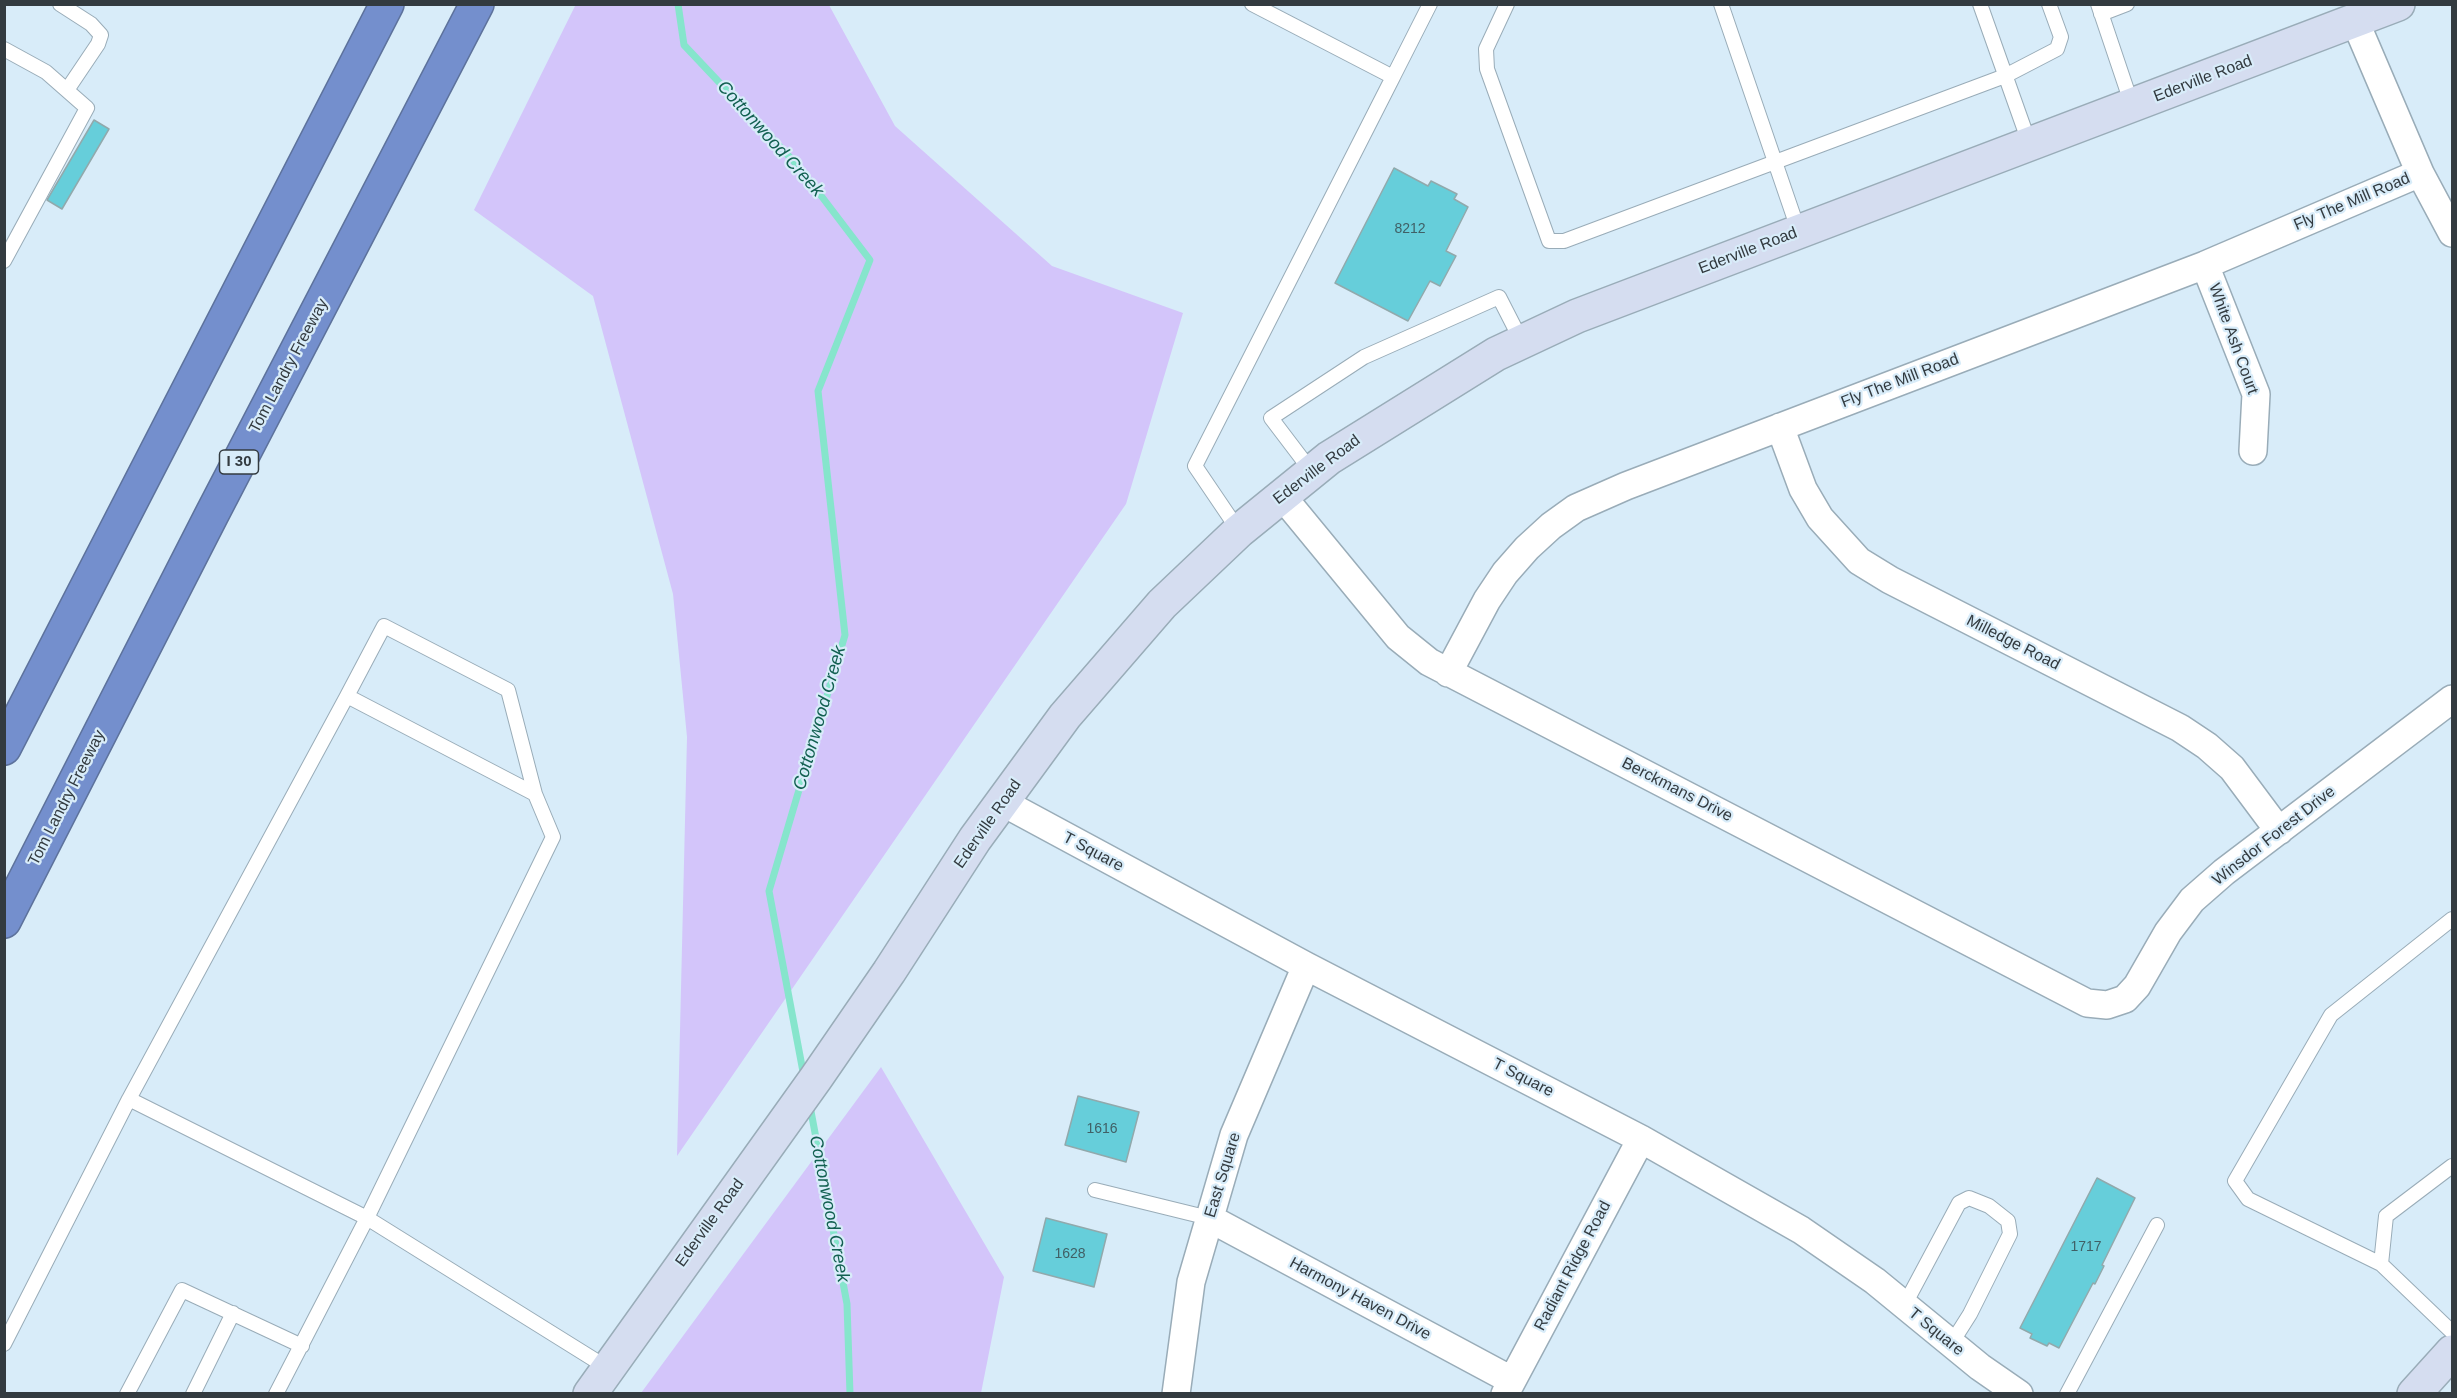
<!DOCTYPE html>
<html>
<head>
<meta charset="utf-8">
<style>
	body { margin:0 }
	#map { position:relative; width:2457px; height:1398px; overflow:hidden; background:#d8ecf9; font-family:Helvetica,sans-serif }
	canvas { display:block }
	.frame { position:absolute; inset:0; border:6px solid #333b40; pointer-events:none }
</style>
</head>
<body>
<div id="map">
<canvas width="2457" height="1398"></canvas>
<div class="frame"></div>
</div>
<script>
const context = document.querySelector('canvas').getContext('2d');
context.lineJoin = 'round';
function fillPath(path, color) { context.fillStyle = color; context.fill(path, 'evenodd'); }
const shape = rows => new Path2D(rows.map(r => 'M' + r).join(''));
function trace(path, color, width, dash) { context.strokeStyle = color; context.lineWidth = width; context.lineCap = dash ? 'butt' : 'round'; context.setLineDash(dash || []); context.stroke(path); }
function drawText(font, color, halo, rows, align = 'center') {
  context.font = font + ' Helvetica,sans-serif'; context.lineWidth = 4.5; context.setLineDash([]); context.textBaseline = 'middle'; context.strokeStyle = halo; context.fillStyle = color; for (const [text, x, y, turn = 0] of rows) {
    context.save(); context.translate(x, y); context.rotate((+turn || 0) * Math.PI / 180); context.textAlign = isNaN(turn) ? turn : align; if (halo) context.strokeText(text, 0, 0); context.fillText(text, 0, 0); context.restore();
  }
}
fillPath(shape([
	[576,4,829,5,895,126,1052,266,1183,313,1126,504,677,1156,687,737,673,594,593,296,474,210],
	[881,1067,1004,1277,981,1393,641,1393]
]), '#d3c5fa');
trace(shape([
	[678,4,684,45,800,168,870,260,818,391,845,635,769,891,804,1077],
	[810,1106,847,1304,850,1394]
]), '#86e5cc', 7);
const building = shape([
	[94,120,109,129,62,209,47,200,94,120],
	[1394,168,1428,186,1431,181,1457,194,1454,199,1468,207,1446,251,1456,256,1440,286,1430,281,1408,321,1335,283,1394,168],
	[1078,1096,1139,1112,1126,1162,1065,1145,1078,1096],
	[2097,1178,2135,1198,2102,1265,2104,1266,2095,1284,2093,1283,2059,1348,2049,1343,2047,1346,2030,1338,2032,1334,2020,1328,2097,1178],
	[1046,1218,1107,1234,1094,1287,1033,1271,1046,1218]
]);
fillPath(building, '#66ceda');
trace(building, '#91a9ac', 1.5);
const lane = shape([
	[60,4,91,24,101,35,98,44,67,90],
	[1252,4,1393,77,1430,4],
	[1507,4,1486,49,1487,69,1549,241,1564,241,2005,76,2057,49,2061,37,2049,4],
	[1721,4,1799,232],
	[1980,4,2030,145],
	[2098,4,2132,105],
	[2101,14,2127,4],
	[4,49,46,72,87,108,4,261],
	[1312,472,1271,418,1364,357,1499,297,1522,342],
	[1239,531,1195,466,1393,77],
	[129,1099,367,1218,606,1367],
	[2452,1166,2386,1216,2381,1264,2452,1332],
	[1095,1190,1209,1218],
	[2381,1264,2248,1199,2235,1181,2331,1015,2452,919],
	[1904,1306,1959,1203,1969,1198,1989,1206,2008,1221,2010,1234,1970,1314,1951,1344],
	[4,1344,129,1099,347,696,535,794],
	[127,1394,182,1290,302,1346],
	[193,1394,233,1313],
	[276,1394,367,1218,553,837,535,794,508,690,384,626,347,696],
	[2067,1394,2157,1225]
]);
const street = shape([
	[2355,21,2420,173,2452,233],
	[2205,265,2256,394,2253,451],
	[1780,427,1803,489,1820,518,1859,561,1890,580,2180,728,2207,746,2232,768,2279,831],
	[1282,496,1398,637,1429,662,2087,1003,2107,1005,2125,999,2137,986,2168,932,2192,900,2224,872,2452,699],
	[1448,673,1487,600,1505,573,1527,548,1551,526,1576,508,1626,486,2205,265,2420,173],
	[1002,802,1306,966,1641,1139,1801,1230,1875,1281,1980,1367,2019,1394],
	[1209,1218,1511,1380],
	[1176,1394,1191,1282,1234,1135,1306,966],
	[1505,1394,1641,1139]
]);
const secondary = shape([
	[590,1394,816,1078,889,972,975,839,1065,716,1162,604,1239,531,1329,458,1496,354,1577,316,2398,4],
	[2414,1394,2452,1352]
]);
const highway = shape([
	[4,748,387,4],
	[4,921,212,514,477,4]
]);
trace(lane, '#99acb8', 16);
trace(street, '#99acb8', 30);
trace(secondary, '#99acb8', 36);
trace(highway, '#5d729c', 36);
trace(lane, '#fff', 14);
trace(street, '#fff', 27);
trace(secondary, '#d5ddf0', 33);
trace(highway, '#748fcd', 33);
drawText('14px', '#406066', null, [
	["8212",1410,229],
	["1616",1102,1129],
	["1717",2086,1247],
	["1628",1070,1254]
]);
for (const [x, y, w] of [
	[239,462,39]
]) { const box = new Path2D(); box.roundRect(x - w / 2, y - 12, w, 24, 4.5); context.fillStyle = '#d8ecf9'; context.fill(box); trace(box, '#333b40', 1.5); }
drawText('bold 15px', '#333b40', null, [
	["I 30",239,462]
]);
drawText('16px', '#333b40', '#d8ecf9', [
	["Ederville Road",2203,79,-21],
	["Fly The Mill Road",2352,202,-23],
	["Ederville Road",1748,251,-21],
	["White Ash Court",2233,339,70],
	["Tom Landry Freeway",289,366,-62],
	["Fly The Mill Road",1900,381,-21],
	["Ederville Road",1317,470,-37],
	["Milledge Road",2013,643,27],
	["Berckmans Drive",1677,790,27],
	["Tom Landry Freeway",67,798,-63],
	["Ederville Road",988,824,-55],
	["Winsdor Forest Drive",2274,836,-38],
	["T Square",1093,852,28],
	["T Square",1523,1078,27],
	["East Square",1223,1175,-73],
	["Ederville Road",710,1223,-54],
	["Radiant Ridge Road",1573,1266,-62],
	["Harmony Haven Drive",1360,1299,28],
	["T Square",1936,1332,39]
]);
drawText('italic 18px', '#126051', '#d8ecf9', [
	["Cottonwood Creek",770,139,48],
	["Cottonwood Creek",820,718,-74],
	["Cottonwood Creek",829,1209,79]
]);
</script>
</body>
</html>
